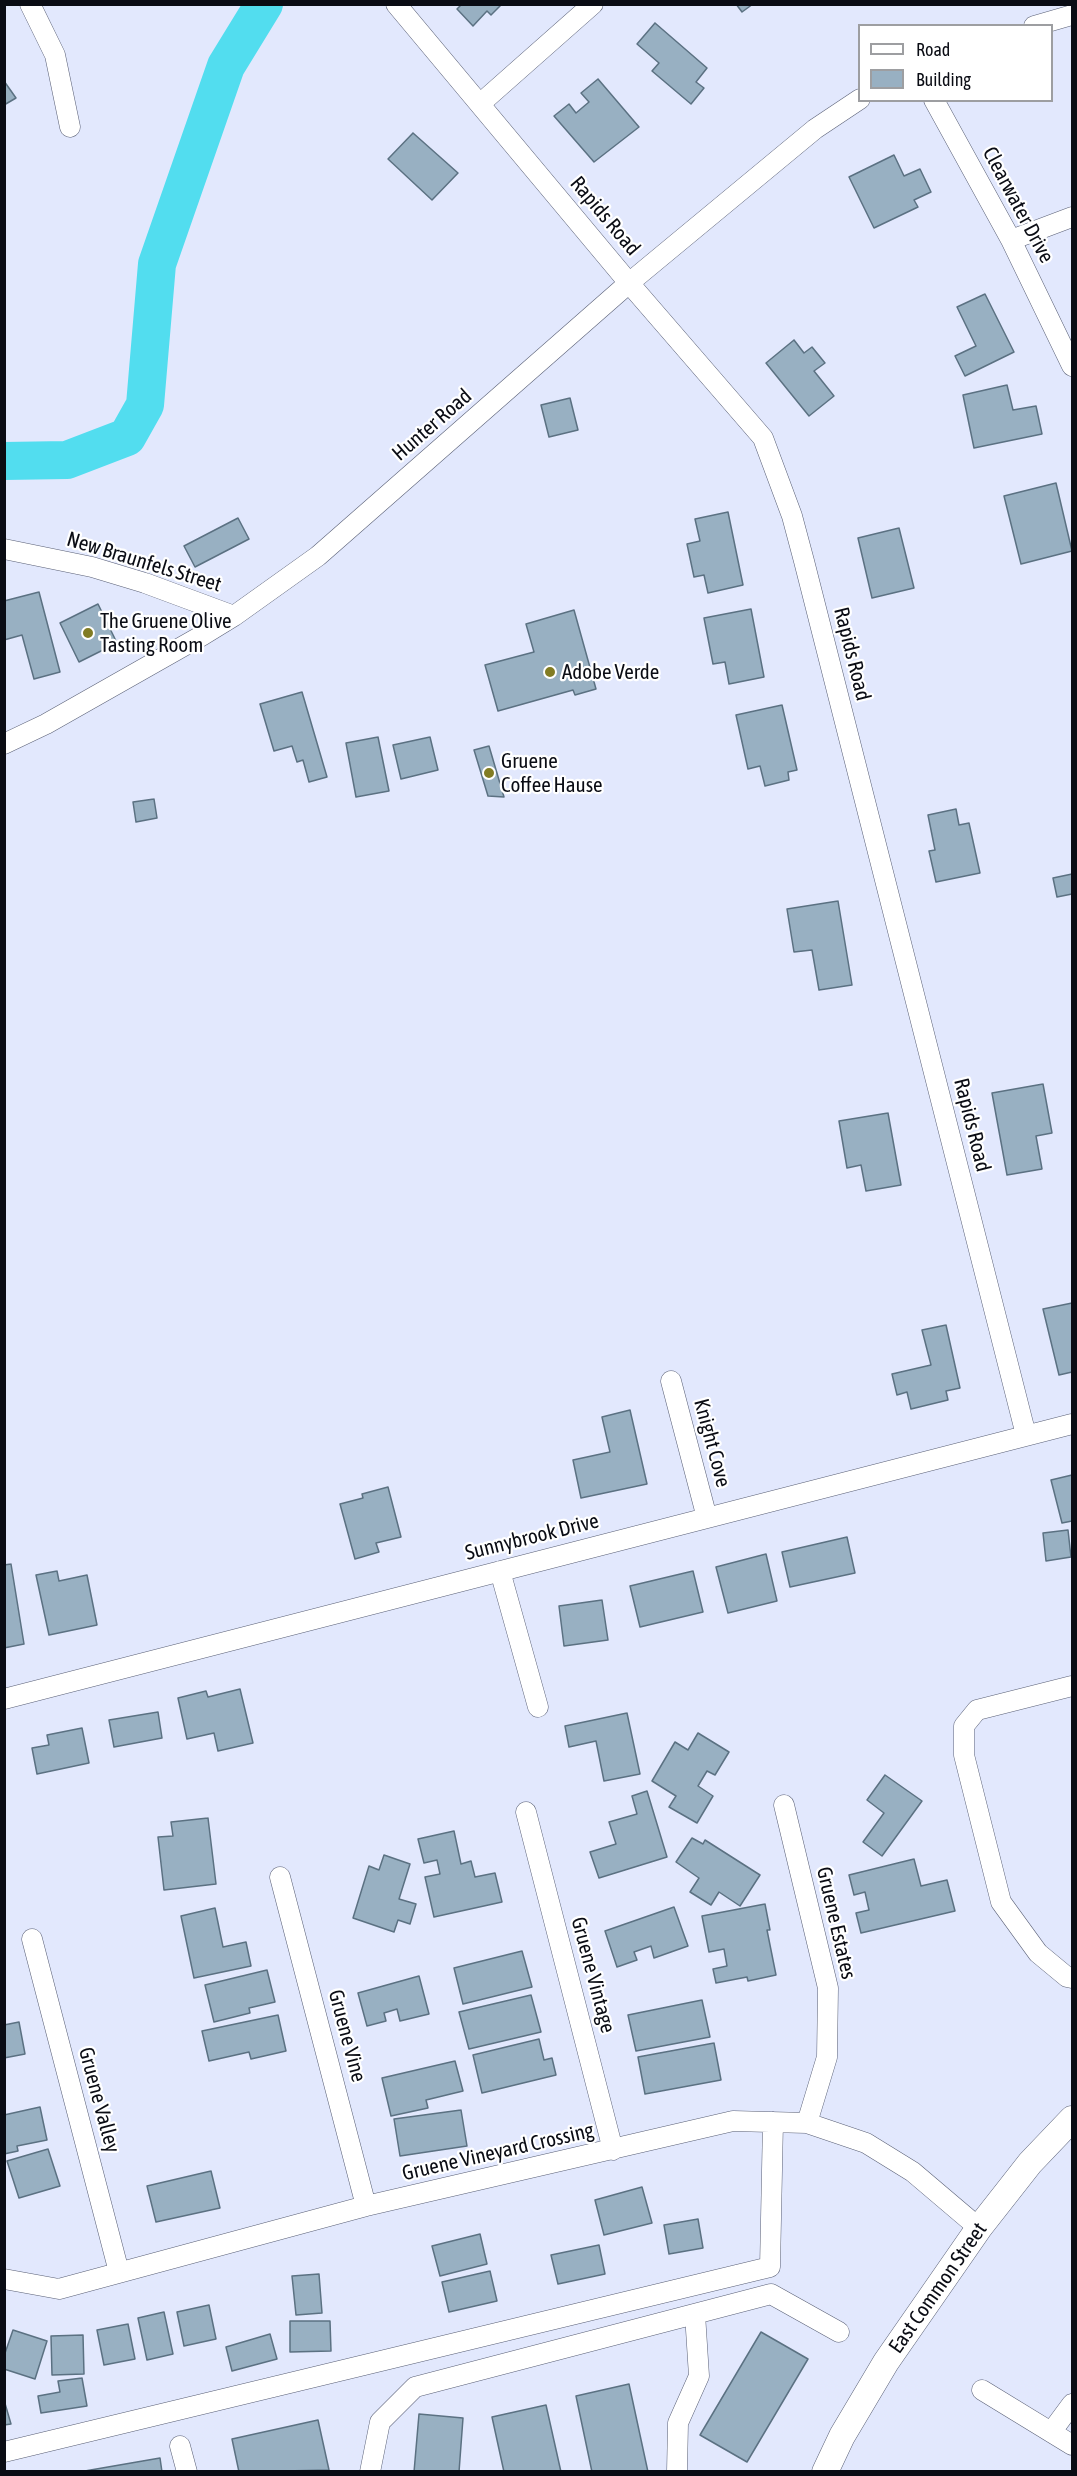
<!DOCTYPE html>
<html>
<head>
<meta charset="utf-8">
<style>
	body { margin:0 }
	#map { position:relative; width:1077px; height:2476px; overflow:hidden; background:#e2e8fd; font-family:"Asap Condensed",sans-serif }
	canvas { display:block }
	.frame { position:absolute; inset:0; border:6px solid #0a0c14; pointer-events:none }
	.legend { position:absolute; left:858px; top:24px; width:195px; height:78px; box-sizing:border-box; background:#fff; border:2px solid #9d9ea1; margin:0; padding:8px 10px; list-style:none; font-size:18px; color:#0a0c14 }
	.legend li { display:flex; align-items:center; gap:12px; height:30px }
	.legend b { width:30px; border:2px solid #9d9ea1 }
</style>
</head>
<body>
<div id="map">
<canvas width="1077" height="2476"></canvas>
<div class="frame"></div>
<ul class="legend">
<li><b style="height:8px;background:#fff"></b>Road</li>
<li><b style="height:16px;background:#98b0c2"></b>Building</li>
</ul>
</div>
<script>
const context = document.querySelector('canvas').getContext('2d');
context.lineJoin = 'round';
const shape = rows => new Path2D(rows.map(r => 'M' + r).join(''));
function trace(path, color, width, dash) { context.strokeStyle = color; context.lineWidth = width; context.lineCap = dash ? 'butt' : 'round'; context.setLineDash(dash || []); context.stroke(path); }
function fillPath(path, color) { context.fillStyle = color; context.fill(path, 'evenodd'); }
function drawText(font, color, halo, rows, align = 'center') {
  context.font = font + ' "Asap Condensed",sans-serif'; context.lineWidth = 4.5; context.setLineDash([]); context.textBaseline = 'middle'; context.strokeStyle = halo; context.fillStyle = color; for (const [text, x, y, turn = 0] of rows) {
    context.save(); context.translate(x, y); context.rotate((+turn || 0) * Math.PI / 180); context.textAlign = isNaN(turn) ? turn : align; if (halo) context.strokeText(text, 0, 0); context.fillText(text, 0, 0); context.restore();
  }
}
trace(shape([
	[4,461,67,460,127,437,145,405,157,264,226,66,264,4]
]), '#52ddef', 38);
const building = shape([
	[462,4,502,4,491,15,487,11,473,26,457,9,462,4],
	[736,4,753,4,742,12,736,4],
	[655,23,707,68,696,82,704,88,691,104,652,71,659,63,637,44,655,23],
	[598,79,639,127,594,162,554,116,569,104,576,113,589,102,581,93,598,79],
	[4,81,16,98,4,105,4,81],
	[413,133,458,173,432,200,388,159,413,133],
	[894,155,904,176,920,169,931,192,914,200,918,207,874,228,849,177,894,155],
	[985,294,1014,352,965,376,955,356,976,346,957,307,985,294],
	[794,340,804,353,812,347,825,363,814,371,834,396,809,416,766,363,794,340],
	[1007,385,1013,410,1036,406,1042,434,974,448,963,395,1007,385],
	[570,398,578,430,549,437,541,405,570,398],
	[1056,483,1072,551,1021,564,1004,496,1056,483],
	[728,512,743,585,708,593,704,575,694,577,687,544,700,541,695,519,728,512],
	[238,518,249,539,195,567,184,546,238,518],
	[899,528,914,588,872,598,858,538,899,528],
	[39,592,60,672,34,679,22,635,4,640,4,601,39,592],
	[98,604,117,643,79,662,60,623,98,604],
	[751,609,764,677,729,684,725,662,713,664,704,618,751,609],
	[574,610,596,689,575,695,573,690,498,711,485,665,534,652,526,624,574,610],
	[302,692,327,777,309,782,303,760,297,762,292,746,274,751,260,704,302,692],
	[782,705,797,770,788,772,789,780,765,786,760,766,748,769,736,715,782,705],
	[378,737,389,791,356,797,346,743,378,737],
	[430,737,438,770,401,779,393,745,430,737],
	[489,746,504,797,488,796,474,750,489,746],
	[154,799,157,818,136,822,133,802,154,799],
	[956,809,959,825,969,823,980,873,936,882,929,851,935,850,928,815,956,809],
	[1072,874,1072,894,1057,897,1053,878,1072,874],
	[838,901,852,985,819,990,812,950,794,952,787,909,838,901],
	[1043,1084,1052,1133,1036,1136,1042,1169,1007,1175,992,1093,1043,1084],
	[888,1113,901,1185,866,1191,861,1165,847,1168,839,1121,888,1113],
	[1072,1303,1072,1372,1059,1375,1043,1309,1072,1303],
	[946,1325,960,1388,946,1391,948,1400,911,1409,907,1392,897,1395,892,1374,931,1365,922,1330,946,1325],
	[630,1410,647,1484,581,1498,573,1460,610,1452,602,1417,630,1410],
	[1072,1475,1072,1521,1062,1523,1051,1480,1072,1475],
	[388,1487,401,1537,376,1543,379,1552,355,1559,340,1504,363,1498,362,1494,388,1487],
	[1068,1530,1071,1557,1046,1561,1043,1533,1068,1530],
	[847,1537,855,1573,790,1587,782,1552,847,1537],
	[766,1554,777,1601,728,1613,716,1567,766,1554],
	[11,1564,24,1644,4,1648,4,1565,11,1564],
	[57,1571,59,1581,87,1575,97,1625,49,1635,36,1575,57,1571],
	[693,1571,703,1612,640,1627,630,1586,693,1571],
	[602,1600,608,1640,564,1646,559,1606,602,1600],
	[240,1689,253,1743,218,1751,214,1733,187,1739,178,1698,206,1691,208,1697,240,1689],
	[158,1712,162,1738,114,1747,109,1720,158,1712],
	[627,1713,640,1774,604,1781,596,1741,569,1747,565,1726,627,1713],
	[82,1728,89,1763,37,1774,32,1748,49,1745,47,1735,82,1728],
	[698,1733,729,1752,715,1775,707,1771,698,1786,713,1796,697,1823,669,1807,676,1796,652,1781,675,1742,688,1750,698,1733],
	[885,1775,922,1801,882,1856,863,1842,884,1813,867,1800,885,1775],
	[647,1791,667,1857,599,1878,590,1852,616,1844,609,1822,637,1814,632,1796,647,1791],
	[208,1818,216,1884,164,1890,158,1837,173,1836,171,1822,208,1818],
	[454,1831,461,1864,471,1861,475,1877,495,1873,502,1902,434,1917,425,1877,440,1874,437,1860,424,1863,418,1839,454,1831],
	[692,1838,703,1844,705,1840,760,1875,740,1906,719,1892,711,1905,690,1892,699,1878,676,1862,692,1838],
	[384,1855,410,1864,399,1899,416,1904,410,1924,398,1920,394,1932,353,1918,369,1866,379,1870,384,1855],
	[914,1859,921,1886,947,1880,955,1911,861,1933,856,1913,869,1910,865,1892,854,1895,849,1875,914,1859],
	[765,1904,770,1930,767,1930,776,1975,748,1981,747,1977,716,1983,713,1969,727,1966,724,1949,709,1952,702,1916,765,1904],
	[674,1907,688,1946,654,1958,651,1946,634,1952,637,1960,617,1967,605,1931,674,1907],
	[215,1908,223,1947,246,1942,251,1966,194,1978,181,1916,215,1908],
	[522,1951,532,1987,463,2004,454,1968,522,1951],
	[267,1970,275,2002,249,2008,250,2013,214,2022,205,1985,267,1970],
	[419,1976,429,2014,400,2021,397,2009,384,2013,386,2021,367,2026,358,1993,419,1976],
	[531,1995,541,2032,469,2049,459,2012,531,1995],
	[702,2000,710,2037,636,2051,628,2015,702,2000],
	[278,2015,286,2051,251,2059,249,2052,209,2061,202,2031,278,2015],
	[19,2022,25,2054,4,2058,4,2025,19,2022],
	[539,2039,544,2060,552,2058,556,2075,482,2093,473,2055,539,2039],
	[714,2043,721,2080,645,2094,638,2057,714,2043],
	[455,2061,463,2091,426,2100,428,2108,391,2116,382,2078,455,2061],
	[40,2107,47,2140,17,2146,18,2151,4,2154,4,2115,40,2107],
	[461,2110,467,2146,400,2156,394,2119,461,2110],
	[48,2149,60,2186,19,2198,7,2161,48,2149],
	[211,2171,220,2208,156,2222,147,2186,211,2171],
	[642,2187,652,2223,604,2235,595,2200,642,2187],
	[698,2219,703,2248,669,2254,664,2225,698,2219],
	[480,2234,487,2264,440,2276,432,2246,480,2234],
	[599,2245,605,2274,558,2284,551,2255,599,2245],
	[490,2271,497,2301,449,2312,442,2282,490,2271],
	[319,2274,322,2313,296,2315,292,2276,319,2274],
	[209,2305,216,2339,184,2346,177,2312,209,2305],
	[164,2312,173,2354,147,2360,138,2318,164,2312],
	[290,2321,330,2321,331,2351,290,2352,290,2321],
	[128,2324,135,2359,104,2365,97,2330,128,2324],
	[13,2330,47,2341,35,2379,4,2369,4,2356,13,2330],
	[761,2332,808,2359,747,2462,700,2435,761,2332],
	[270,2334,277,2359,232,2371,226,2347,270,2334],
	[83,2335,84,2374,52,2375,51,2336,83,2335],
	[82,2378,87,2406,41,2413,38,2396,60,2392,58,2381,82,2378],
	[629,2384,648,2472,592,2472,576,2396,629,2384],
	[4,2400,11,2424,4,2425,4,2400],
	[546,2405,561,2472,504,2472,492,2417,546,2405],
	[419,2414,463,2418,459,2472,414,2472,419,2414],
	[318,2420,329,2470,239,2472,232,2439,318,2420],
	[160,2458,162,2472,79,2472,160,2458]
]);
fillPath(building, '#98b0c2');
trace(building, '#5b7182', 1.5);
const minor = shape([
	[30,4,55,55,70,127],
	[396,4,629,283,763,438,792,516,804,561,1026,1435],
	[1034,26,1072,15],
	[934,100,1011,240,1072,366],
	[481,103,593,4],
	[1011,240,1072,217],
	[4,549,92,567,145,583,234,616],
	[4,744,46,724,203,635,234,616,318,556,629,283,815,129,860,99],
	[671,1381,707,1518],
	[500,1571,538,1707],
	[1072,1686,977,1710,964,1726,964,1755,1001,1902,1038,1953,1067,1977,1072,1978],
	[4,1699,1072,1424],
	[784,1805,828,1988,827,2057,807,2123],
	[526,1812,613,2150],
	[280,1877,366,2206],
	[32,1939,119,2272],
	[4,2279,59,2289,366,2206,733,2121,807,2123,866,2143,913,2172,979,2228],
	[982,2390,1072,2445],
	[1052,2431,1072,2404],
	[180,2446,187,2472],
	[4,2452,770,2267,773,2122],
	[370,2472,380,2422,415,2387,771,2294,839,2332],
	[677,2472,678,2423,699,2376,695,2314]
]);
const major = shape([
	[825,2472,842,2436,886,2362,979,2228,1030,2163,1072,2119]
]);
trace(minor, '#5a6076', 21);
trace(major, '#5a6076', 27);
trace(minor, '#fff', 20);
trace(major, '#fff', 26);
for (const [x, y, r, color] of [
	[88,633,6,"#827c23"],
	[550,672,6,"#827c23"],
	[489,773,6,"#827c23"]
]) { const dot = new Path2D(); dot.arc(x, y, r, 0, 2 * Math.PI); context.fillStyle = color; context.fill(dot); trace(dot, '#fff', 2); }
drawText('21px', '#0a0c14', '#fff', [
	["Clearwater Drive",1018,205,62],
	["Rapids Road",605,216,50],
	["Hunter Road",432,425,-41],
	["New Braunfels Street",144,562,17],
	["Rapids Road",852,654,76],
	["Rapids Road",972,1125,76],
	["Knight Cove",712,1443,75],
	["Sunnybrook Drive",532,1537,-14],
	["Gruene Estates",836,1923,77],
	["Gruene Vintage",593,1975,75],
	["Gruene Vine",347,2036,75],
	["Gruene Valley",99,2100,75],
	["Gruene Vineyard Crossing",498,2152,-13],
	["East Common Street",938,2288,-55]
]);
drawText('21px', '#0a0c14', '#fff', [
	["The Gruene Olive",100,621],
	["Tasting Room",100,645],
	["Adobe Verde",562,672],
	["Gruene",501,761],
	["Coffee Hause",501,785]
], 'left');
</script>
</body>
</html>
